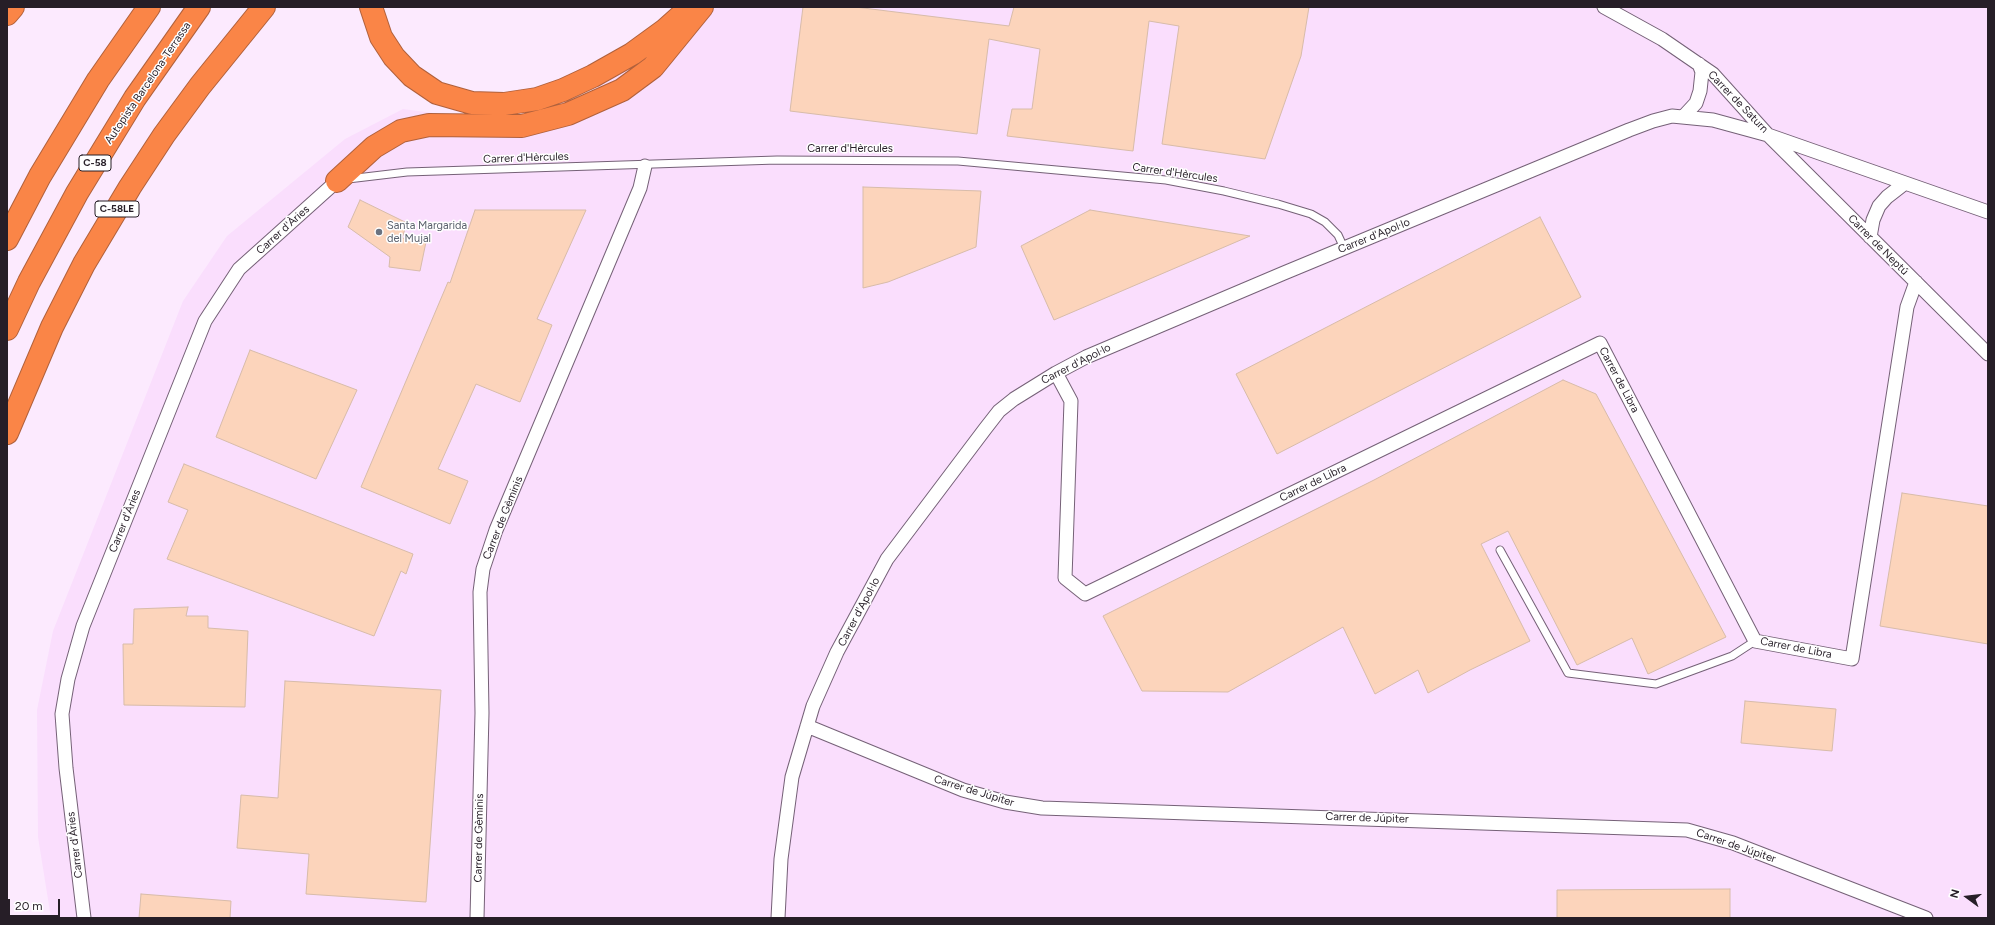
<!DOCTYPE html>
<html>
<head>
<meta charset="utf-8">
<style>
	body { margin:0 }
	#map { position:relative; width:1995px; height:925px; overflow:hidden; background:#fceafe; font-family:Figtree,sans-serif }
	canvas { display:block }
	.frame { position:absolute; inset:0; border:8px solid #261e27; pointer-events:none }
	.north { position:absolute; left:1947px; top:877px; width:40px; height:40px; -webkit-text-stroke:3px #fff; paint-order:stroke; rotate:285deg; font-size:11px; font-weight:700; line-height:16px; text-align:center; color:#261e27 }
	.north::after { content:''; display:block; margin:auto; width:14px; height:18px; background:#261e27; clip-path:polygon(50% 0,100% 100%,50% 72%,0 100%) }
	.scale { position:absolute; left:8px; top:899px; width:52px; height:18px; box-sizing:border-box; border:2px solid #261e27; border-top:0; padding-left:5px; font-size:12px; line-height:14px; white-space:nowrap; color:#261e27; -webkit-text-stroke:3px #fff; paint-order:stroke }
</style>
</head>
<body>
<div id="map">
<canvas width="1995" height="925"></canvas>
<div class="frame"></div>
<div class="north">N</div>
<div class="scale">20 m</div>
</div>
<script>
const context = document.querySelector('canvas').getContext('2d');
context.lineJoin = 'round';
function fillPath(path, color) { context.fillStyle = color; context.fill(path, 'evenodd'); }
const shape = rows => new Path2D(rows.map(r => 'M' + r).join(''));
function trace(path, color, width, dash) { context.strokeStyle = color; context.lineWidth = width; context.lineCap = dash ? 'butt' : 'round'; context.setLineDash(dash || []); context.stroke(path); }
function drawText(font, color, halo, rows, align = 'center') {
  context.font = font + ' Figtree,sans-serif'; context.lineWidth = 3; context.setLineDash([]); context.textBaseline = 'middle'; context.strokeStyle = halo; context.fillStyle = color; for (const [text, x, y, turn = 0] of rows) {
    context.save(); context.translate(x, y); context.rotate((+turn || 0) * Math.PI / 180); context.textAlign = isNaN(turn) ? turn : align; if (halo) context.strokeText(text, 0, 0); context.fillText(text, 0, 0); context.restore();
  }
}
fillPath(shape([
	[705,7,1988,7,1988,918,51,918,38,837,37,710,53,631,183,301,227,236,345,139,403,109,462,117,531,115,589,92,661,47]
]), '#fadefd');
const building = shape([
	[803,7,855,7,1009,26,1014,7,1309,7,1301,56,1265,159,1162,144,1179,26,1149,21,1133,151,1007,136,1012,109,1032,109,1040,49,989,39,977,134,790,111,803,7],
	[863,187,981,191,976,247,888,282,863,288,863,187],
	[360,200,407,223,402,238,426,242,420,271,389,267,390,257,348,227,360,200],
	[475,210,586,210,537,319,552,325,520,402,476,384,438,469,468,481,450,524,361,487,448,282,450,283,475,210],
	[1090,210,1250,236,1054,320,1021,246,1090,210],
	[1540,217,1581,297,1277,454,1236,374,1540,217],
	[250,350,357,390,316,479,216,437,250,350],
	[1563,380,1596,394,1726,637,1648,674,1632,638,1577,665,1508,531,1481,544,1530,641,1470,670,1428,693,1418,670,1375,694,1343,627,1228,692,1142,691,1103,616,1374,480,1563,380],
	[184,464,413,554,406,574,401,571,374,636,167,559,188,510,168,502,184,464],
	[1902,493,1988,506,1988,644,1880,626,1902,493],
	[188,607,186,616,208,616,208,628,248,631,245,707,124,705,123,644,133,644,134,609,188,607],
	[285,681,441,690,426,902,306,894,309,854,237,848,241,795,278,798,285,681],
	[1745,701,1836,709,1832,751,1741,743,1745,701],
	[1730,889,1730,918,1557,918,1557,890,1730,889],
	[141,894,231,901,230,918,139,918,141,894]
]);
fillPath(building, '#fcd4bb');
trace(building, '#d8bcaa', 1);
const lane = shape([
	[348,179,407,172,777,160,958,161,1166,180,1224,191,1278,204,1311,214,1325,222,1338,235,1344,248],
	[1500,550,1568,673,1656,684,1732,656,1755,641]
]);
const street = shape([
	[1604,7,1662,39,1713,74,1768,135,1988,354],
	[1683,117,1696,103,1700,91,1702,72,1699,64],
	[1870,237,1873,220,1879,206,1887,197,1905,183],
	[1056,373,1071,401,1065,578,1085,594,1600,343,1755,641,1852,659,1907,307,1916,282],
	[807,726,963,790,1005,802,1042,808,1687,830,1733,843,1926,918],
	[84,918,66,768,62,714,68,679,83,626,205,321,239,269,337,181],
	[477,918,482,713,480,592,483,569,496,530,640,188,645,166],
	[778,918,781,859,792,777,813,706,837,652,887,559,985,429,999,411,1014,399,1056,373,1086,357,1284,273,1629,130,1653,121,1672,116,1713,120,1768,135,1988,212]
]);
const highway = shape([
	[371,7,381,37,394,57,412,76,437,93,472,103,504,104,537,99,563,90,593,76,632,54,665,30,684,13],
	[7,14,13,7],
	[337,181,374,147,401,131,429,125,522,126,568,114,622,90,653,67,702,7],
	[7,239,40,176,98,80,149,7],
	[7,329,29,282,77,193,135,98,199,7],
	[7,433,52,327,84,264,130,187,164,135,200,86,264,7]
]);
trace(lane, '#756177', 9);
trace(street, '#756177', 15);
trace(highway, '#b0613c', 24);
trace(lane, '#fff', 7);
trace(street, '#fff', 13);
trace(highway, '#fa8547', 22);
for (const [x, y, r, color] of [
	[379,232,4,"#6b7280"]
]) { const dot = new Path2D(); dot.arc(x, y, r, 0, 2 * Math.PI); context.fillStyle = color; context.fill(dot); trace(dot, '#fff', 1.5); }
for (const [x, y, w] of [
	[95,163,32],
	[117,209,44]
]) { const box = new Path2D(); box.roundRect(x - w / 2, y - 8, w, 16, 3); context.fillStyle = '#fff'; context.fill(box); trace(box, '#261e27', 1); }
drawText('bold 10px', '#261e27', null, [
	["C-58",95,163],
	["C-58LE",117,209]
]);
drawText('11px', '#261e27', '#fff', [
	["Autopista Barcelona-Terrassa",148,83,-56],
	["Carrer de Saturn",1738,102,46],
	["Carrer d'Hèrcules",850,149],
	["Carrer d'Hèrcules",526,158,-2],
	["Carrer d'Hèrcules",1175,173,8],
	["Carrer d'Àries",283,230,-42],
	["Carrer d'Apol·lo",1374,236,-22],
	["Carrer de Neptú",1878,245,45],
	["Carrer d'Apol·lo",1076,364,-27],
	["Carrer de Libra",1619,380,62],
	["Carrer de Libra",1313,483,-26],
	["Carrer de Gèminis",503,518,-68],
	["Carrer d'Àries",125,521,-68],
	["Carrer d'Apol·lo",859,612,-62],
	["Carrer de Libra",1796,648,11],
	["Carrer de Júpiter",974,791,17],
	["Carrer de Júpiter",1367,818,2],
	["Carrer de Gèminis",479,838,-89],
	["Carrer d'Àries",75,845,-97],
	["Carrer de Júpiter",1736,846,19]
]);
drawText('11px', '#5b616d', '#fff', [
	["Santa Margarida",387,226],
	["del Mujal",387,239]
], 'left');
</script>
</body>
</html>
